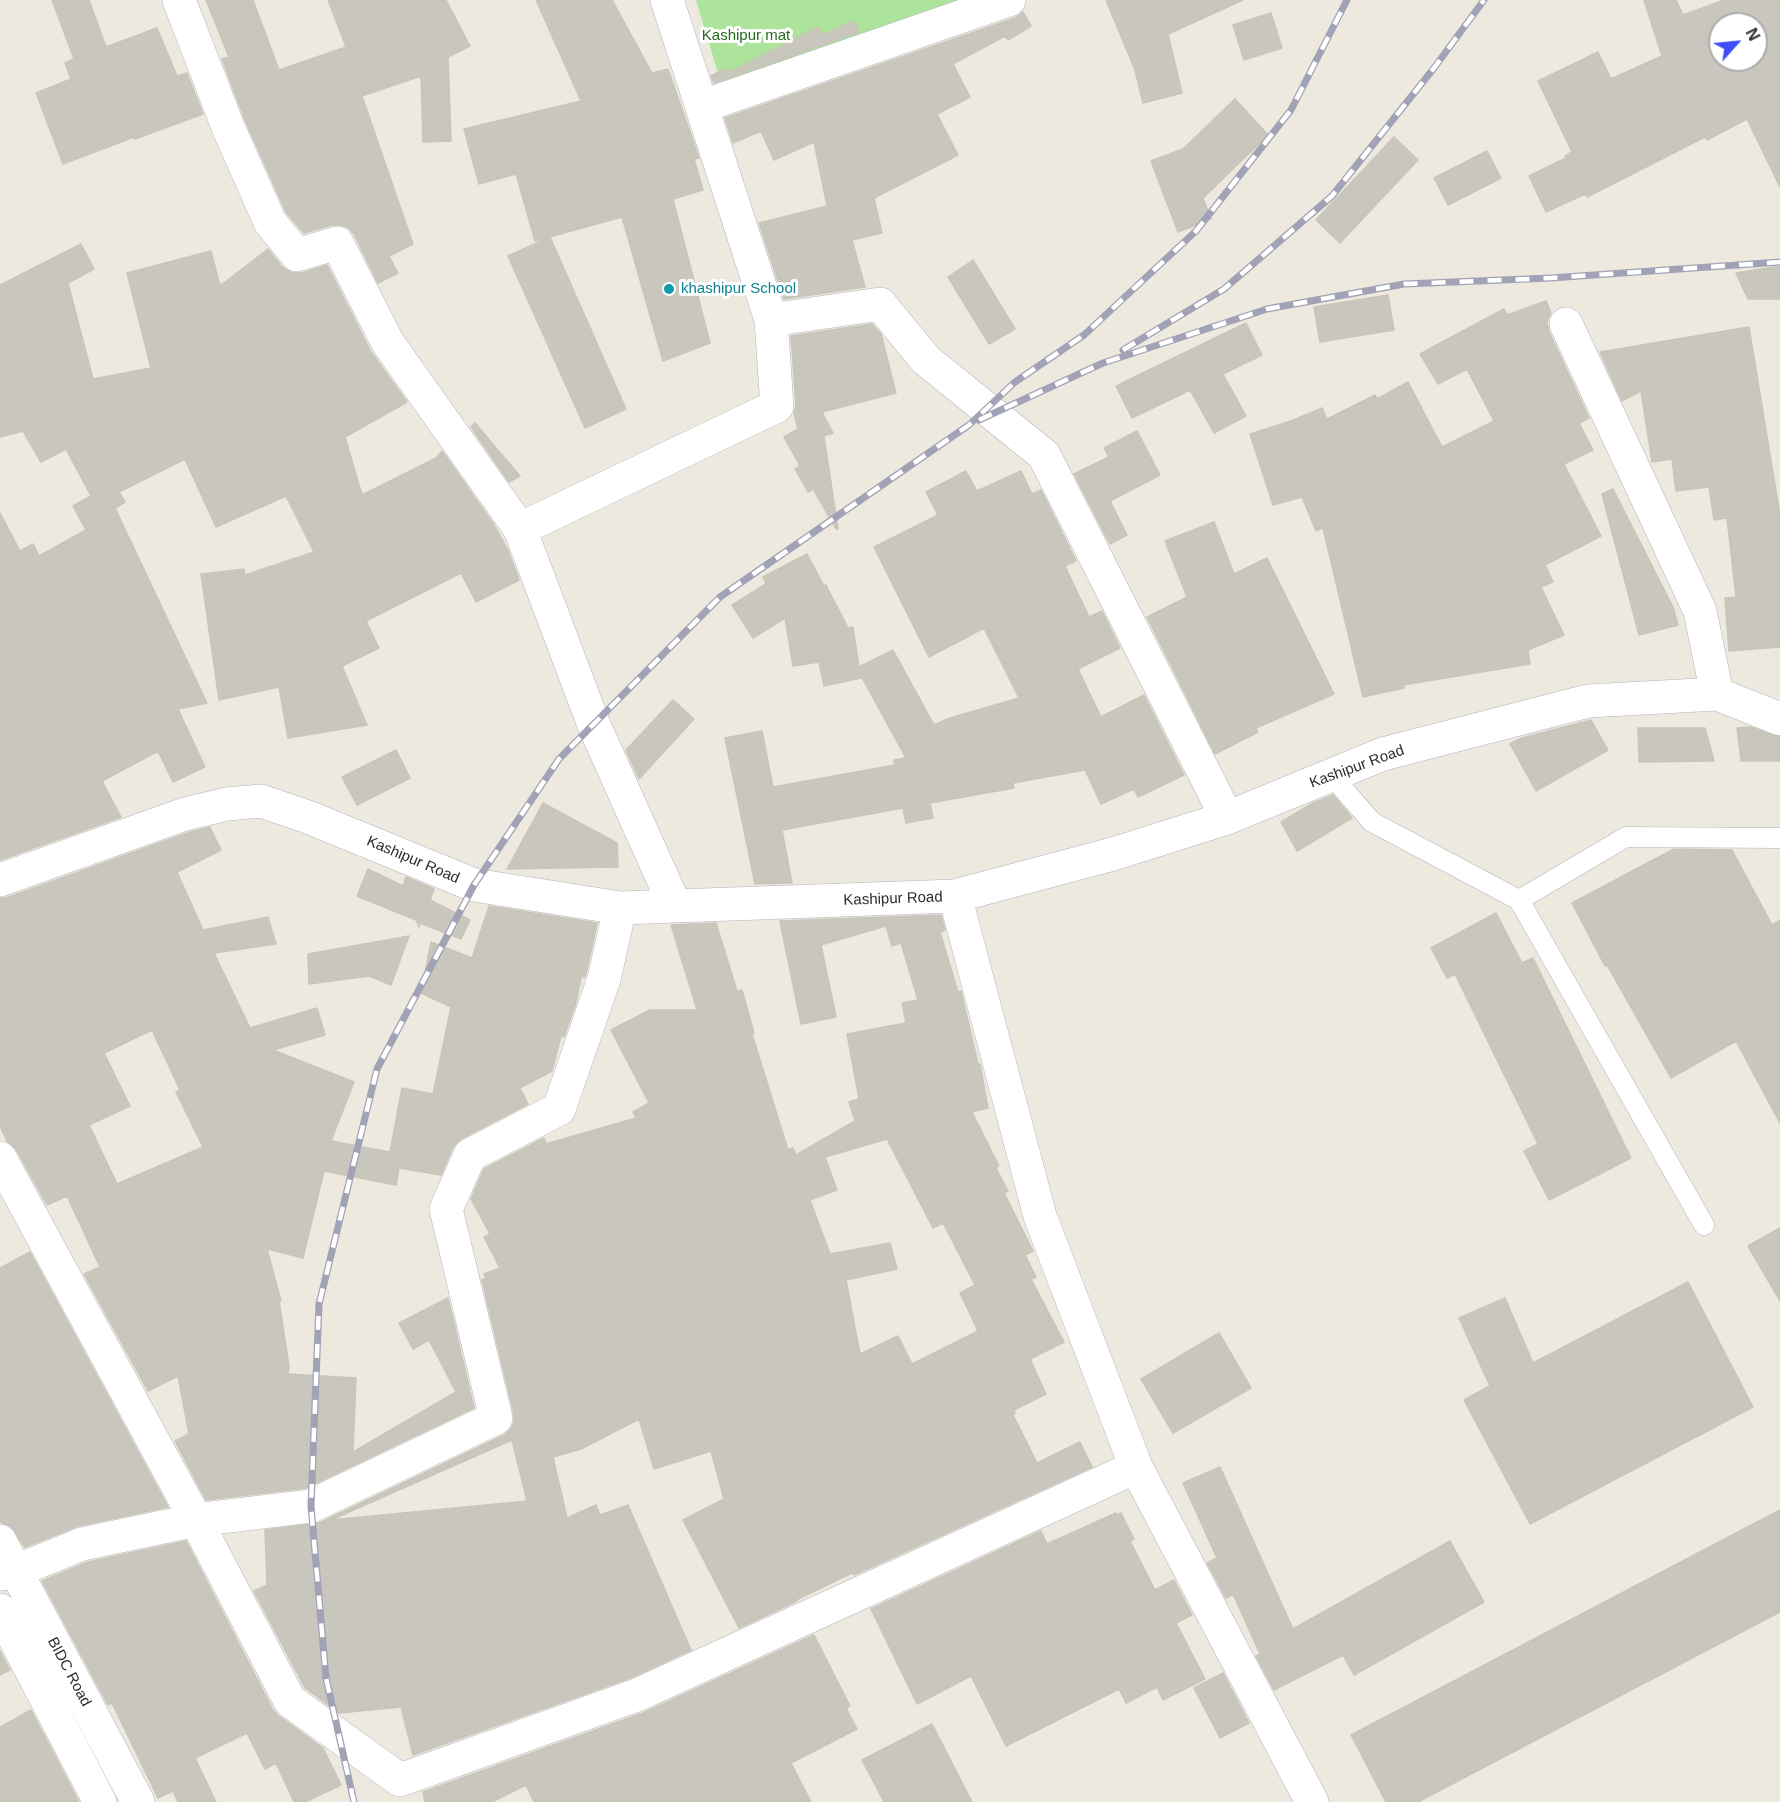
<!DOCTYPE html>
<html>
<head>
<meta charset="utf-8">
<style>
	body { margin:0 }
	#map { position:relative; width:1780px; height:1802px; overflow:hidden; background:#eee9df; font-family:Helvetica,sans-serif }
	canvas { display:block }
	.north { position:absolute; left:1708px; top:12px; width:60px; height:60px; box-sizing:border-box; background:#fff; border:2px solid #ababab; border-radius:50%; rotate:63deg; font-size:16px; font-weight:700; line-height:24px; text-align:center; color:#2c2c2c }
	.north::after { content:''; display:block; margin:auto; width:21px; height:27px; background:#3f4efa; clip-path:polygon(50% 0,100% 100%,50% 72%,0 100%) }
</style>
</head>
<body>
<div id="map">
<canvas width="1780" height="1802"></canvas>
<div class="north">N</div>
</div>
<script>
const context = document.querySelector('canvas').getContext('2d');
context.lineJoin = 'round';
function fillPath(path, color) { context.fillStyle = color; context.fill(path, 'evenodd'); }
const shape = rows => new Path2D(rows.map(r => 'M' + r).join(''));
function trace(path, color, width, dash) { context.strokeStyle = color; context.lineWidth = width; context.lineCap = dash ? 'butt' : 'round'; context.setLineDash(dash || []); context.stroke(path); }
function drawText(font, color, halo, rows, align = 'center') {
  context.font = font + ' Helvetica,sans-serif'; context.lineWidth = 6; context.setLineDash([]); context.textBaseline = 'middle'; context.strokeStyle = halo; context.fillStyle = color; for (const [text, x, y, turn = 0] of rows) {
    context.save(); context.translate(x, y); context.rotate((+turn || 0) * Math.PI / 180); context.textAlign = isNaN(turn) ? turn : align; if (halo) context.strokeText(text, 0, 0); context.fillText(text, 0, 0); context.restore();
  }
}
fillPath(shape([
	[696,0,968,0,721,83]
]), '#ace49b');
const building = shape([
	[52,0,89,0,106,47,157,28,177,76,187,73,203,114,135,139,134,137,63,164,36,93,71,79,65,63,74,59,52,0],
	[206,0,253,0,279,70,346,47,328,0,446,0,470,46,448,57,451,141,423,142,421,76,362,96,413,244,389,256,398,273,378,283,354,234,349,228,341,225,332,225,304,233,286,212,245,120,222,59,229,57,206,0],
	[536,0,612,0,652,73,668,69,699,158,694,159,703,190,673,199,710,343,663,361,622,217,535,241,516,174,479,184,464,129,581,101,536,0],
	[1106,0,1243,0,1168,34,1182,93,1143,103,1135,70,1106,0],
	[1644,0,1676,0,1683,15,1724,0,1780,0,1780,187,1747,119,1707,140,1705,137,1587,197,1585,194,1546,212,1529,176,1566,158,1565,156,1572,152,1538,81,1598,52,1611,79,1662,56,1644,0],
	[1720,24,1756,24,1756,60,1720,60,1720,24],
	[1023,12,1031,26,1008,40,1005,36,953,64,970,97,937,114,958,155,874,198,882,233,852,240,865,287,784,299,759,223,827,206,814,142,774,160,761,131,733,143,725,118,1015,18,1023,12],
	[1271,13,1282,48,1244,60,1233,25,1271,13],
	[854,21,859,32,714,83,711,76,727,68,729,73,818,27,822,35,854,21],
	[1235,99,1268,135,1203,198,1211,219,1178,232,1151,161,1183,149,1235,99],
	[1394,137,1418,160,1340,243,1316,220,1394,137],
	[1487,151,1501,178,1448,205,1434,178,1487,151],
	[550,237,626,409,585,428,508,256,550,237],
	[81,244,94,269,68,283,93,379,151,368,127,273,211,251,220,286,268,249,282,267,292,273,302,273,327,265,371,352,407,402,345,437,362,495,436,458,442,451,494,525,507,548,519,580,476,602,461,573,366,621,379,648,342,666,367,725,288,738,279,687,219,700,201,574,244,569,245,575,314,552,286,496,216,527,185,459,119,492,125,502,115,508,207,703,178,709,205,767,173,782,158,751,102,781,121,817,0,860,0,513,20,551,33,544,39,556,86,530,73,506,91,496,66,449,41,462,23,431,0,437,0,285,81,244],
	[973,260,1015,329,989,344,948,277,973,260],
	[1780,266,1780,299,1748,299,1736,273,1780,266],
	[1388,295,1394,330,1320,342,1314,307,1388,295],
	[1546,301,1551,313,1547,322,1549,332,1589,418,1579,423,1593,450,1564,464,1601,536,1545,565,1553,582,1541,587,1564,635,1528,650,1530,664,1403,685,1404,688,1363,697,1323,528,1316,531,1302,497,1273,505,1250,434,1291,421,1322,408,1327,419,1375,395,1377,399,1408,382,1442,447,1494,421,1467,369,1438,384,1420,354,1504,309,1507,315,1546,301],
	[1246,323,1262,355,1223,374,1246,416,1214,433,1190,390,1132,418,1116,386,1246,323],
	[872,324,881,334,896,393,822,412,833,433,824,436,838,529,836,529,813,489,808,492,795,469,800,466,784,437,798,429,794,413,796,405,791,336,872,324],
	[1749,327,1780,515,1780,647,1729,651,1725,598,1736,597,1727,518,1714,520,1709,487,1676,491,1672,459,1652,462,1641,391,1622,401,1600,352,1749,327],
	[475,423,520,476,509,482,471,427,475,423],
	[1137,431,1160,475,1110,501,1127,535,1110,544,1074,474,1109,457,1104,448,1137,431],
	[966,471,977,491,1021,471,1032,494,1041,490,1076,561,1065,566,1089,617,1102,611,1120,648,1078,669,1101,717,1144,695,1184,775,1138,797,1134,789,1101,804,1085,770,1013,783,1014,788,930,803,933,818,906,823,903,808,782,830,792,883,755,884,725,738,762,731,773,787,895,765,894,760,906,758,860,674,861,678,824,686,819,662,793,666,785,618,753,638,732,605,766,584,763,577,807,554,824,586,826,585,848,628,853,627,859,667,893,650,934,725,950,718,1019,698,984,628,929,657,874,547,938,515,926,492,966,471],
	[1613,489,1673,607,1678,625,1639,635,1602,494,1613,489],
	[1214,522,1234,574,1267,558,1334,694,1256,728,1258,732,1215,754,1147,617,1187,597,1165,541,1214,522],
	[673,700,694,719,639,779,626,750,673,700],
	[1591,720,1608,750,1536,791,1510,744,1522,738,1591,720],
	[1750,727,1780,737,1780,761,1741,761,1737,728,1750,727],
	[1638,728,1705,728,1714,761,1639,762,1638,728],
	[396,750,410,778,357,805,342,777,396,750],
	[1333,795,1352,818,1297,851,1281,822,1313,803,1333,795],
	[543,803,617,843,618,867,507,869,543,803],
	[210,827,221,850,177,872,203,930,268,917,276,944,214,953,250,1028,317,1008,325,1035,273,1050,354,1082,331,1141,390,1152,402,1088,433,1094,451,1007,421,993,431,942,472,958,489,906,597,923,586,974,584,978,582,973,576,1003,564,1037,561,1036,552,1071,520,1088,528,1104,461,1139,453,1147,441,1175,399,1168,396,1185,324,1171,303,1258,267,1249,281,1301,279,1301,289,1366,288,1374,356,1378,353,1452,456,1392,429,1340,413,1349,399,1323,448,1298,474,1408,306,1488,206,1500,175,1441,189,1434,178,1376,148,1391,84,1274,100,1267,67,1196,47,1205,16,1149,7,1141,0,1126,0,898,6,898,190,832,210,827],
	[152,1030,180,1090,176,1092,203,1147,117,1184,89,1125,130,1106,104,1053,152,1030],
	[1674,849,1732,850,1772,925,1780,920,1780,1123,1736,1041,1671,1078,1607,965,1605,966,1572,903,1674,849],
	[368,869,403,886,406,877,434,889,430,900,470,920,461,939,420,923,419,927,416,920,357,896,368,869],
	[1496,913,1522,963,1533,958,1631,1158,1549,1200,1524,1151,1538,1144,1455,974,1447,978,1431,948,1496,913],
	[941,915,945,930,940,932,958,992,961,991,978,1064,980,1064,988,1108,972,1112,999,1166,996,1168,1008,1191,1004,1193,1033,1251,1025,1255,1036,1277,1031,1279,1064,1342,1030,1359,1046,1394,1014,1410,1015,1413,1013,1415,1037,1463,1080,1442,1092,1467,854,1575,852,1573,796,1600,797,1601,739,1628,683,1520,724,1499,711,1451,654,1469,639,1419,581,1449,553,1457,567,1518,596,1505,600,1515,628,1505,691,1650,630,1678,413,1755,401,1707,339,1713,305,1688,254,1591,267,1585,265,1530,319,1523,504,1435,511,1429,514,1422,514,1414,482,1280,486,1278,484,1274,500,1268,484,1237,490,1234,471,1199,484,1169,544,1138,546,1144,636,1118,633,1112,649,1103,611,1030,650,1010,697,1010,671,925,716,923,737,991,742,990,754,1033,752,1034,788,1150,793,1148,796,1155,855,1121,849,1102,859,1099,847,1034,906,1023,902,1003,918,1000,901,943,892,946,886,926,821,945,836,1017,801,1024,780,921,941,915],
	[887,1139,933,1228,943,1223,975,1285,960,1293,978,1331,912,1364,898,1336,860,1354,846,1280,897,1269,890,1243,830,1254,810,1200,837,1190,825,1157,887,1139],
	[512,1440,527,1501,331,1520,512,1440],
	[409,936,391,985,369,976,309,984,308,954,409,936],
	[1780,1228,1780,1301,1748,1246,1780,1228],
	[30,1252,168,1507,78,1526,25,1547,10,1526,0,1522,0,1268,30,1252],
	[1688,1282,1753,1407,1530,1524,1464,1400,1490,1386,1459,1318,1505,1298,1533,1363,1688,1282],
	[1219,1333,1251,1388,1173,1433,1141,1379,1219,1333],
	[1220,1467,1293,1629,1450,1541,1484,1602,1354,1675,1343,1655,1274,1690,1256,1656,1260,1654,1233,1594,1226,1598,1207,1563,1217,1558,1183,1483,1220,1467],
	[1780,1510,1780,1612,1418,1802,1386,1802,1351,1735,1780,1510],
	[1116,1513,1117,1515,1121,1513,1134,1539,1130,1541,1155,1590,1174,1580,1192,1615,1176,1623,1205,1679,1163,1700,1157,1687,1126,1703,1119,1689,1006,1746,971,1676,917,1704,871,1609,1041,1531,1047,1544,1116,1513],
	[186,1541,273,1710,279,1716,323,1748,341,1785,305,1802,294,1802,276,1763,265,1769,247,1733,195,1758,216,1802,178,1802,173,1791,158,1798,112,1703,108,1705,42,1581,88,1562,186,1541],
	[814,1635,850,1706,846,1708,857,1729,791,1763,811,1802,534,1802,526,1785,492,1802,425,1802,423,1792,643,1713,814,1635],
	[0,1651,10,1670,0,1675,0,1651],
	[1223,1673,1249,1723,1220,1738,1194,1688,1223,1673],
	[31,1710,79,1802,0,1802,0,1727,31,1710],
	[932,1724,972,1802,884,1802,862,1760,932,1724]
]);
fillPath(building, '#c9c6be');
trace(building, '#c9c5b8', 1.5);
const service = shape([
	[1331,775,1372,822,1519,900,1626,837,1780,838],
	[1519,900,1704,1225]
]);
const minor = shape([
	[179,0,228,127,270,222,297,255,337,243,388,343,520,529,594,725,675,906],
	[667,0,771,320,880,304,926,360,1044,455,1227,818],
	[703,106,1009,0],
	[1566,324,1700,611,1717,694],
	[520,529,777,406,771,320],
	[0,880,185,814,227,804,261,801,308,817,474,885,620,908,955,896,1113,854,1227,818,1383,754,1588,701,1717,694,1780,719],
	[955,896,1040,1216,1136,1467,1312,1802],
	[0,1158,196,1520,290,1701,400,1780,637,1695,1136,1467],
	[0,1574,16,1571,82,1544,196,1520,311,1506,496,1418,446,1209,470,1155,559,1109,604,979,620,908]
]);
const secondary = shape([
	[0,1541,138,1802],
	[0,1610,100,1802]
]);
trace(service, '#b2b3c0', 21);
trace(minor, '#b2b3c0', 34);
trace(secondary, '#b2b3c0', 34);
trace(service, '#fff', 20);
trace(minor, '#fff', 33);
trace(secondary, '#fff', 33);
const rail = shape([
	[1123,350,1224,289,1332,196,1434,68,1484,0],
	[979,420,1103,363,1267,309,1404,284,1551,278,1780,262],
	[354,1802,326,1678,311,1506,319,1304,377,1069,474,885,559,759,720,597,969,425,1015,382,1084,335,1196,231,1291,110,1347,0]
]);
trace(rail, '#a1a2b6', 7);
trace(rail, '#fff', 4.5, [14]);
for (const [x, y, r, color] of [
	[669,289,6,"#0f9aa8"]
]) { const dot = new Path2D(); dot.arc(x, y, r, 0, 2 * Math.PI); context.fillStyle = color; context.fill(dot); trace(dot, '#fff', 2); }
drawText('15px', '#236b1b', '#fff', [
	["Kashipur mat",746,36]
]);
drawText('15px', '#0d838f', '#fff', [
	["khashipur School",681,289]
], 'left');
drawText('15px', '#2c2c2c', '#fff', [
	["Kashipur Road",1357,767,-20],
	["Kashipur Road",413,860,23],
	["Kashipur Road",893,899,-2],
	["BIDC Road",69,1672,62]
]);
</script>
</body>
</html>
